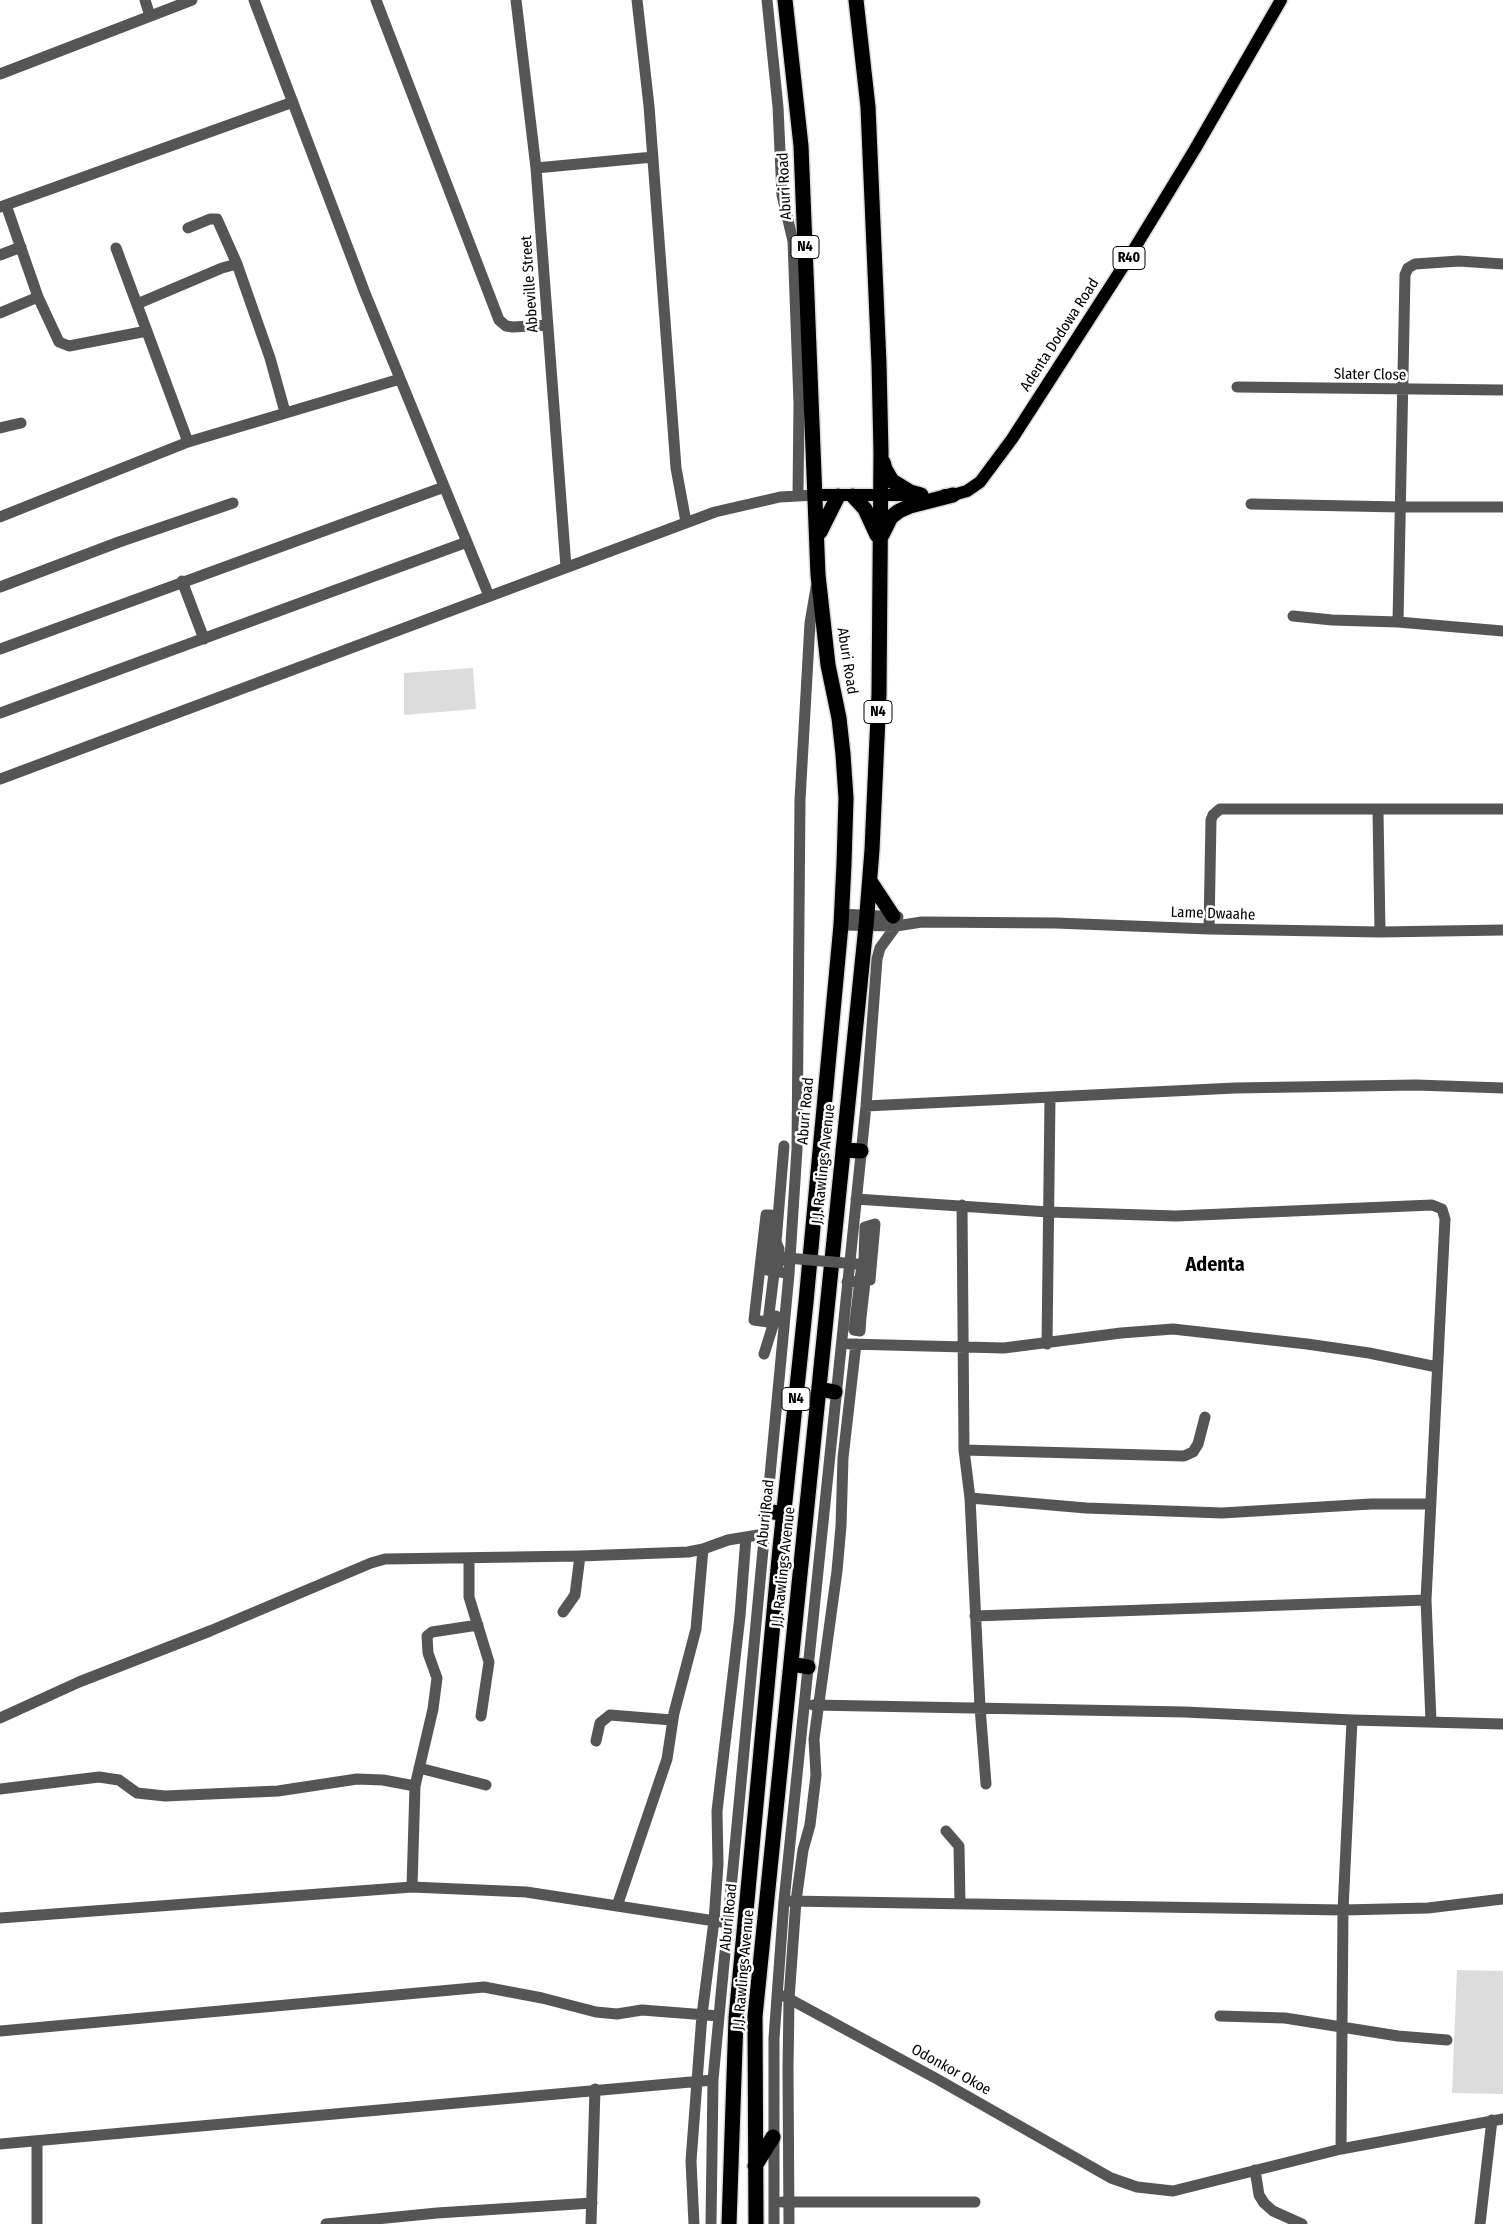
<!DOCTYPE html>
<html>
<head>
<meta charset="utf-8">
<style>
	body { margin:0 }
	canvas { display:block; background:#fff }
</style>
</head>
<body>
<canvas width="1503" height="2224"></canvas>
<script>
const context = document.querySelector('canvas').getContext('2d');
context.lineJoin = 'round';
function fillPath(path, color) { context.fillStyle = color; context.fill(path, 'evenodd'); }
const shape = rows => new Path2D(rows.map(r => 'M' + r).join(''));
function trace(path, color, width, dash) { context.strokeStyle = color; context.lineWidth = width; context.lineCap = dash ? 'butt' : 'round'; context.setLineDash(dash || []); context.stroke(path); }
function drawText(font, color, halo, rows, align = 'center') {
  context.font = font + ' "Fira Sans Condensed",sans-serif'; context.lineWidth = 5; context.setLineDash([]); context.textBaseline = 'middle'; context.strokeStyle = halo; context.fillStyle = color; for (const [text, x, y, turn = 0] of rows) {
    context.save(); context.translate(x, y); context.rotate((+turn || 0) * Math.PI / 180); context.textAlign = isNaN(turn) ? turn : align; if (halo) context.strokeText(text, 0, 0); context.fillText(text, 0, 0); context.restore();
  }
}
fillPath(shape([
	[473,668,476,709,404,715,404,673],
	[1457,1970,1503,1971,1503,2094,1452,2093]
]), '#dcdcdc');
const major = shape([
	[816,495,917,495],
	[945,495,953,495,967,491,980,482,1012,439,1128,259,1195,149,1281,0]
]);
const highway = shape([
	[883,462,885,469,892,481,910,492,921,495],
	[853,496,865,509,877,535],
	[820,532,838,496],
	[882,535,891,517,899,511,910,506,953,495],
	[870,881,893,916],
	[843,1150,861,1151],
	[819,1389,835,1392],
	[768,1511,784,1514],
	[792,1664,808,1667],
	[755,2166,773,2137],
	[729,2224,736,2018,780,1548,806,1302,841,925,844,864,846,798,843,754,839,718,828,665,818,575,801,146,785,0],
	[756,2224,755,2016,866,926,872,850,879,694,881,452,879,364,868,107,856,0]
]);
trace(major, '#dbdbdb', 15);
trace(highway, '#dbdbdb', 18);
trace(shape([
	[145,0,150,16],
	[254,0,365,293,489,596],
	[376,0,499,320,506,326,513,327,548,325],
	[516,0,536,168,566,567],
	[637,0,649,106,676,468,686,522],
	[767,0,778,107,782,195,793,241,799,403,798,496],
	[0,74,192,0],
	[536,168,653,157],
	[6,205,38,297,59,342,69,346,147,331],
	[0,207,293,102],
	[188,228,210,219,217,219,237,264],
	[116,248,188,442],
	[0,255,21,247],
	[137,304,222,268,237,264,270,358,285,412],
	[0,313,38,297],
	[1237,387,1503,390],
	[0,428,21,423],
	[1251,504,1400,507,1503,507],
	[0,517,188,442,400,379],
	[182,581,204,639],
	[0,587,119,542,233,503],
	[1293,616,1332,620,1398,622,1503,631],
	[1398,622,1405,275,1408,268,1415,264,1459,261,1503,264],
	[0,649,444,487],
	[0,713,467,542],
	[0,779,715,512,780,497,816,495],
	[1378,811,1380,932],
	[841,914,898,917],
	[841,925,896,926,922,922,1056,923,1209,929,1380,932,1503,930],
	[1209,929,1211,820,1213,815,1220,809,1503,809],
	[866,1106,1235,1088,1416,1085,1503,1088],
	[856,1199,1048,1212,1176,1216,1432,1205,1442,1209,1445,1219,1426,1600,1431,1721],
	[962,1205,964,1450,970,1498,980,1707,986,1784],
	[776,1257,768,1322,754,1320,766,1215,771,1215,767,1270,780,1272,789,1274],
	[779,1263,779,1249,776,1242,784,1146],
	[847,1282,870,1280,875,1224,865,1227,864,1259,861,1272,854,1330,860,1331,861,1317,867,1265],
	[849,1344,1004,1348,1121,1333,1173,1329,1307,1344,1369,1353,1437,1367],
	[1047,1344,1050,1098],
	[764,1354,776,1316],
	[964,1450,1184,1456,1193,1452,1198,1444,1205,1417],
	[970,1498,1086,1508,1222,1513,1371,1504,1431,1504],
	[469,1558,469,1597,489,1662,481,1716],
	[563,1612,575,1595,580,1556],
	[975,1616,1426,1600],
	[813,1705,1185,1712,1352,1720,1503,1724],
	[0,1718,79,1682,210,1631,371,1563,385,1559,580,1556,688,1552,703,1549,728,1540,764,1534],
	[596,1741,600,1723,610,1715,672,1720],
	[419,1768,486,1785],
	[0,1789,99,1777,119,1780,137,1793,165,1796,278,1791,357,1779,383,1780,415,1786],
	[946,1831,959,1846,960,1903],
	[412,1887,415,1786,433,1709,437,1678,428,1653,427,1636,432,1632,478,1625],
	[788,1901,1343,1910,1428,1908,1503,1899],
	[617,1906,667,1759,674,1713,696,1629,703,1549],
	[0,1918,412,1887,526,1892,728,1923],
	[784,1996,937,2079,1111,2178,1137,2187,1173,2191,1341,2149,1503,2119],
	[1220,2016,1285,2018,1398,2036,1447,2040],
	[0,2031,484,1987,542,1998,596,2012,617,2014,642,2010,719,2016],
	[37,2141,37,2224],
	[0,2144,713,2080],
	[1341,2149,1343,1910,1352,1720],
	[1255,2170,1259,2195,1264,2203,1273,2211,1302,2224],
	[782,2202,975,2202],
	[326,2224,437,2213,592,2203],
	[591,2224,595,2089],
	[694,2224,691,2161,702,2015,714,1921,718,1864,717,1811,740,1616,746,1537],
	[711,2224,713,2080,789,1274,797,1149,800,800,810,623,816,588],
	[774,2224,774,2038,784,1901,866,1106,877,959,880,948,896,926],
	[789,2224,788,2069,789,1999,796,1901,803,1850,810,1825,816,1775,814,1739,837,1571,841,1526,843,1458,856,1344],
	[1480,2224,1492,2120]
]), '#555', 11);
trace(major, '#000', 12);
trace(highway, '#000', 15);
trace(shape([
	[776,1257,867,1265]
]), '#555', 11);
for (const [x, y, w] of [
	[805,247,28],
	[1129,258,32],
	[878,712,28],
	[796,1399,28]
]) { const box = new Path2D(); box.roundRect(x - w / 2, y - 11.5, w, 23, 4); context.fillStyle = '#fff'; context.fill(box); trace(box, '#000', 1); }
drawText('bold 14px', '#000', null, [
	["N4",805,247],
	["R40",1129,258],
	["N4",878,712],
	["N4",796,1399]
]);
drawText('15px', '#000', '#fff', [
	["Aburi Road",785,186,-93],
	["Abbeville Street",530,284,-94],
	["Adenta Dodowa Road",1060,335,-57],
	["Slater Close",1370,375,1],
	["Aburi Road",847,661,81],
	["Lame Dwaahe",1213,914,2],
	["Aburi Road",806,1111,-85],
	["J.J. Rawlings Avenue",824,1164,-84],
	["Aburi Road",766,1513,-84],
	["J.J. Rawlings Avenue",784,1567,-84],
	["Aburi Road",729,1917,-84],
	["J.J. Rawlings Avenue",744,1970,-85],
	["Odonkor Okoe",951,2070,29]
]);
drawText('bold 20px', '#000', '#fff', [
	["Adenta",1215,1265]
]);
</script>
</body>
</html>
